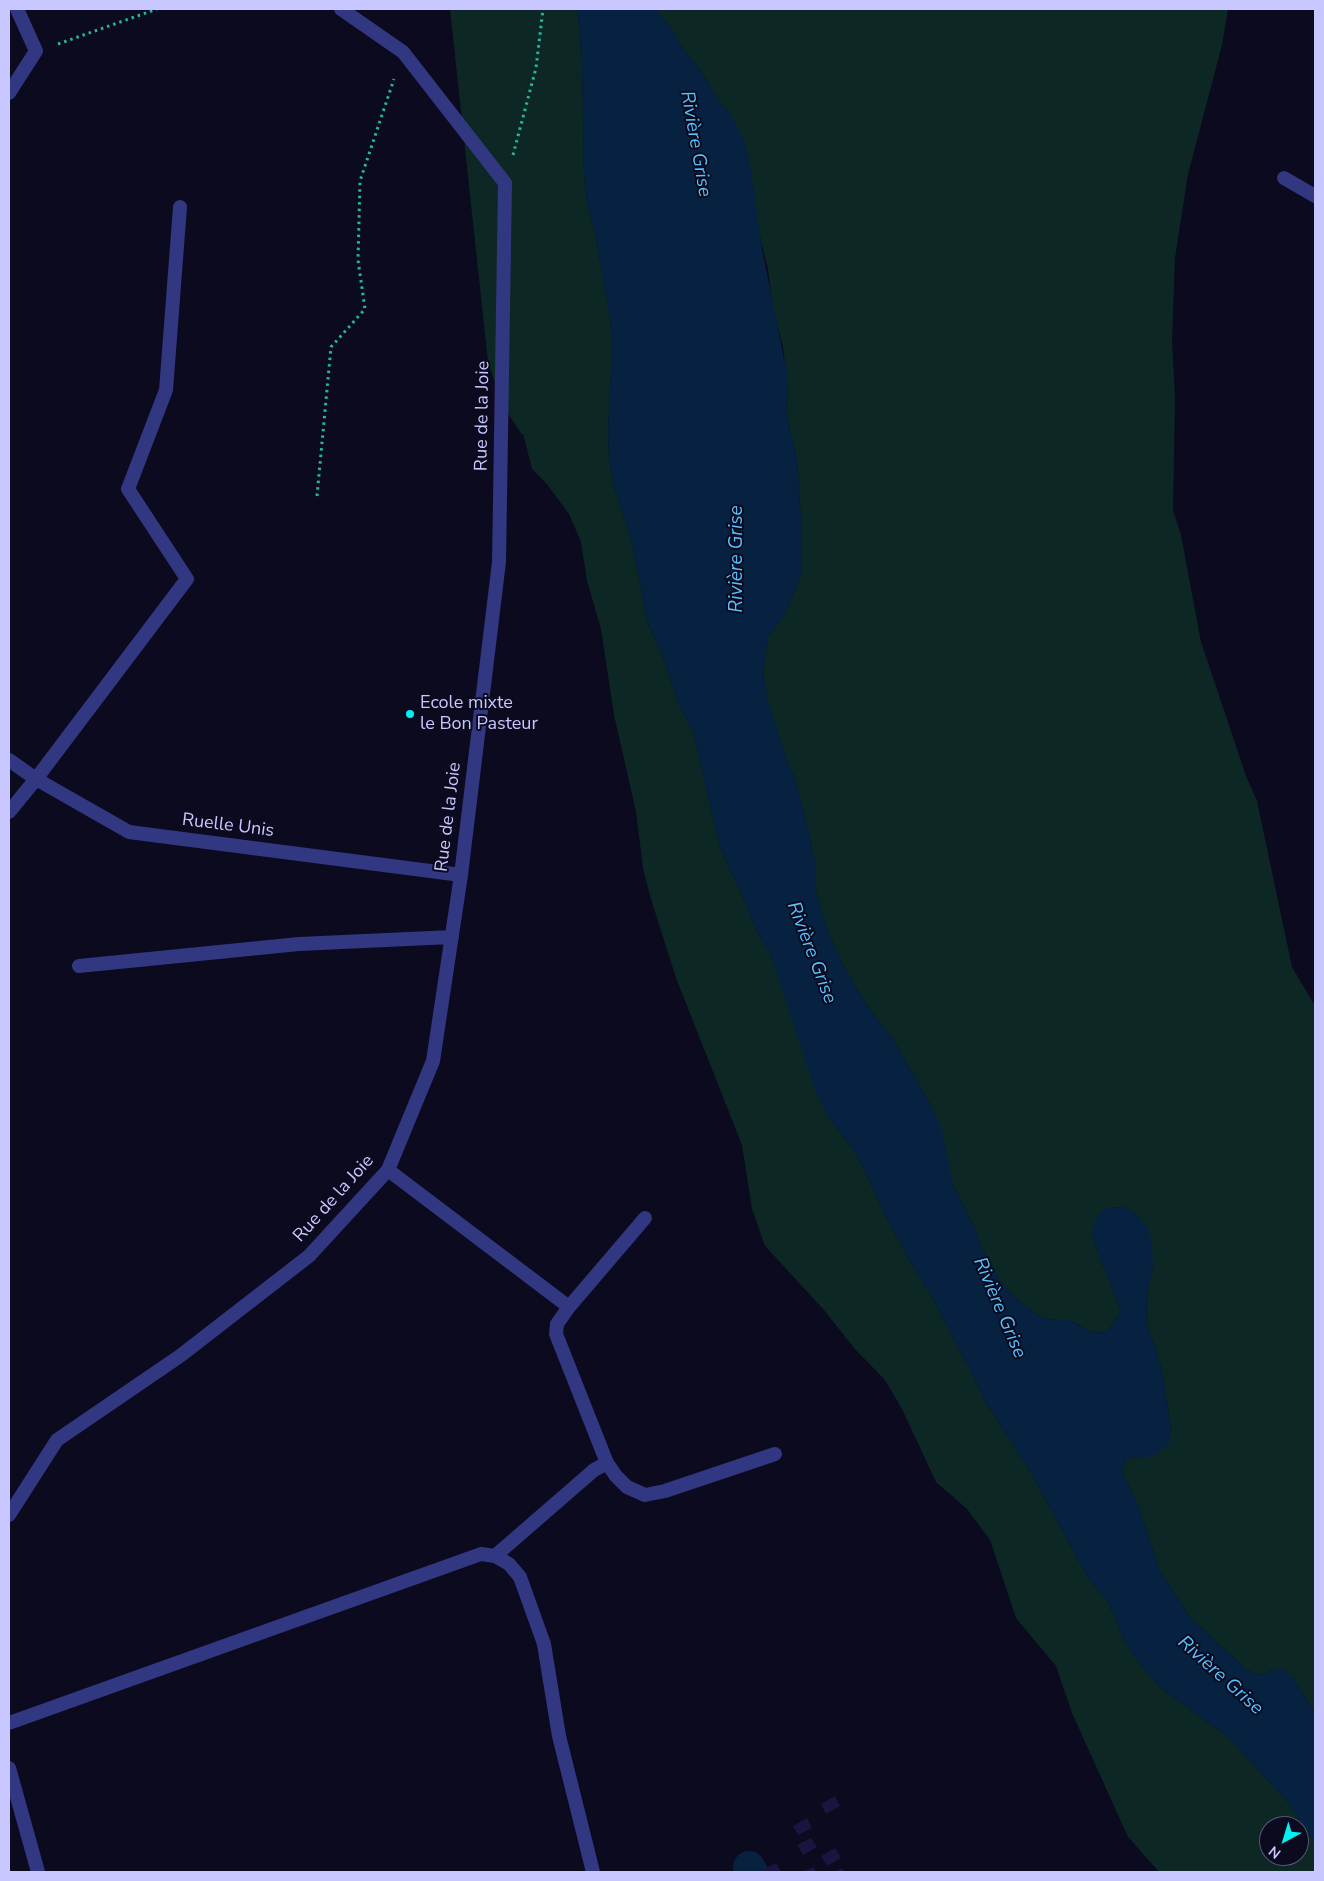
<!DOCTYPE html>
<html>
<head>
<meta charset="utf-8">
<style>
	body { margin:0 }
	#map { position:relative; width:1324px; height:1881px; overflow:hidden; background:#0b0a1e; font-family:"Nunito Sans",sans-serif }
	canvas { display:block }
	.frame { position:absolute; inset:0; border:10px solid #c8c7ff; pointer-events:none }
	.north { position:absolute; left:1259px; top:1816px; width:50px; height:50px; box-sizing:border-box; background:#0b0a1e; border:1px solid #575678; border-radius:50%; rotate:219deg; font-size:14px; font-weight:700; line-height:20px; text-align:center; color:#c8c7ff }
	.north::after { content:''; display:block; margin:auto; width:18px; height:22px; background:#00f2f0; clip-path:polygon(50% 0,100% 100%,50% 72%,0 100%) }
</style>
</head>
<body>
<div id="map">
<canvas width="1324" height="1881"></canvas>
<div class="frame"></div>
<div class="north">N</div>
</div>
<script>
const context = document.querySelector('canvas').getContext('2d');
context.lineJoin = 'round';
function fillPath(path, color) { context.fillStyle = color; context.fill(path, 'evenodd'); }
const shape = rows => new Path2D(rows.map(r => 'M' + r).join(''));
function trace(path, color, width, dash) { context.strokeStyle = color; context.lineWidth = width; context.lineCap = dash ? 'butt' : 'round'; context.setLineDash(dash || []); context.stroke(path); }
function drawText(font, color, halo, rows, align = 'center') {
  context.font = font + ' "Nunito Sans",sans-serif'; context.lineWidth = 4; context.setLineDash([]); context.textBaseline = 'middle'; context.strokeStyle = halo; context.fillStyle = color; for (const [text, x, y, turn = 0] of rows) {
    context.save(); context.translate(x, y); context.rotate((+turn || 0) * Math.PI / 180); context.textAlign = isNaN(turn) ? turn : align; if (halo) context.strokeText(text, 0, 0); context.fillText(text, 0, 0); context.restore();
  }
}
fillPath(shape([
	[450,9,577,9,582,60,584,175,587,203,595,233,610,318,612,347,608,431,609,458,614,486,631,539,648,624,660,649,679,705,693,731,720,847,746,904,756,930,771,956,826,1113,860,1160,884,1214,915,1270,931,1295,971,1372,985,1401,1033,1476,1088,1578,1108,1602,1125,1642,1142,1667,1161,1688,1229,1738,1286,1800,1315,1843,1315,1872,1159,1872,1128,1837,1072,1713,1056,1666,1016,1618,990,1540,967,1509,936,1482,902,1409,885,1380,854,1348,824,1310,765,1246,752,1209,742,1145,676,978,650,896,643,868,636,812,614,715,601,629,587,581,581,542,569,514,546,483,532,469,523,433,522,435,503,406,488,362],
	[1269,1826,1299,1826,1299,1856,1269,1856],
	[656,9,1228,9,1222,45,1188,174,1175,258,1172,342,1175,398,1173,510,1181,535,1201,642,1246,776,1257,801,1292,967,1315,1006,1315,1713,1292,1676,1273,1670,1261,1675,1248,1671,1190,1617,1160,1571,1139,1507,1122,1472,1126,1459,1139,1457,1153,1457,1171,1430,1163,1376,1156,1349,1146,1323,1147,1295,1153,1265,1138,1216,1126,1208,1112,1207,1092,1237,1121,1311,1107,1332,1093,1333,1069,1320,1056,1320,1042,1318,1019,1301,1000,1281,981,1247,977,1233,953,1185,935,1116,930,1104,894,1041,868,1007,843,965,826,927,815,888,815,861,809,833,796,782,785,756,769,704,763,676,768,637,785,614,801,576,800,503,797,461,786,409,788,389,783,347,773,308,768,269,729,112,720,103,700,69,685,52,672,30]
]), '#0d2824');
fillPath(shape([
	[577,9,656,9,672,30,685,52,700,69,720,103,729,112,742,136,750,162,761,243,787,374,788,389,786,409,797,461,802,532,801,576,785,614,768,637,763,676,769,703,785,756,796,782,809,833,815,861,815,888,826,927,843,965,868,1007,894,1041,930,1104,942,1129,953,1185,977,1233,981,1247,1000,1281,1019,1301,1042,1318,1056,1320,1069,1320,1093,1333,1107,1332,1121,1311,1092,1237,1094,1223,1100,1211,1112,1207,1126,1208,1138,1216,1146,1225,1151,1237,1153,1265,1147,1295,1146,1323,1156,1349,1163,1376,1171,1430,1170,1443,1153,1457,1139,1457,1126,1459,1122,1472,1139,1507,1160,1571,1190,1617,1248,1671,1261,1675,1273,1670,1282,1669,1292,1676,1315,1713,1315,1843,1286,1800,1229,1738,1161,1688,1142,1667,1125,1642,1108,1602,1088,1578,1033,1476,985,1401,971,1372,931,1295,915,1270,884,1214,860,1160,826,1113,814,1088,771,956,756,930,746,904,720,847,693,731,679,705,660,649,648,624,631,539,614,486,609,458,608,431,612,347,610,318,595,233,587,203,584,175,582,60]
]), '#072240');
trace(shape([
	[749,1867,752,1872]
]), '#072240', 32);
fillPath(shape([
	[835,1796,840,1806,826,1814,821,1804],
	[807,1818,812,1828,798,1835,793,1826],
	[811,1838,817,1847,803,1855,797,1845],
	[835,1848,841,1858,827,1866,821,1856],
	[776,1863,781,1872,763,1872,762,1870],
	[814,1867,816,1872,804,1872,803,1871],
	[842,1868,844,1872,834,1872]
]), '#191540');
trace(shape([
	[58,44,157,9],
	[513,155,536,68,543,9],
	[317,496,331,347,365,309,358,260,360,181,394,79]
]), '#24b79d', 3, [2.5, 4]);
trace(shape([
	[1284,178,1315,196]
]), '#313781', 14);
trace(shape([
	[9,93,36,51,17,9],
	[9,760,36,779,129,832,461,875],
	[9,812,36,779,187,579,128,489,166,390,180,207],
	[79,966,299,944,452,937],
	[388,1170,569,1307],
	[607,1463,556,1334,557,1324,569,1307,645,1218],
	[9,1515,57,1440,180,1356,309,1256,388,1170,433,1061,461,875,499,562,505,183,403,52,341,9],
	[495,1556,594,1470,607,1463,616,1476,627,1487,645,1495,665,1491,775,1454],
	[9,1723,481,1554,495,1556,509,1564,520,1577,544,1644,559,1736,593,1872],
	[9,1768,38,1872]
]), '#313781', 14);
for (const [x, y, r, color] of [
	[410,714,5,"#00f2f0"]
]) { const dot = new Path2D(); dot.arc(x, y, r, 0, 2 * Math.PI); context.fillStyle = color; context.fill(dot); trace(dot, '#0b0a1e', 2); }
drawText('18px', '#c8c7ff', '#0b0a1e', [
	["Rue de la Joie",483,416,-89],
	["Rue de la Joie",449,817,-83],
	["Ruelle Unis",228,826,7],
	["Rue de la Joie",334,1199,-48]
]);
drawText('18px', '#c8c7ff', '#0b0a1e', [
	["Ecole mixte",420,704],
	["le Bon Pasteur",420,725]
], 'left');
drawText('italic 19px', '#55c3ff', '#0b0a1e', [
	["Rivière Grise",695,144,80],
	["Rivière Grise",737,559,-90],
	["Rivière Grise",811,953,69],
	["Rivière Grise",999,1308,67],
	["Rivière Grise",1220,1676,42]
]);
</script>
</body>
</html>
